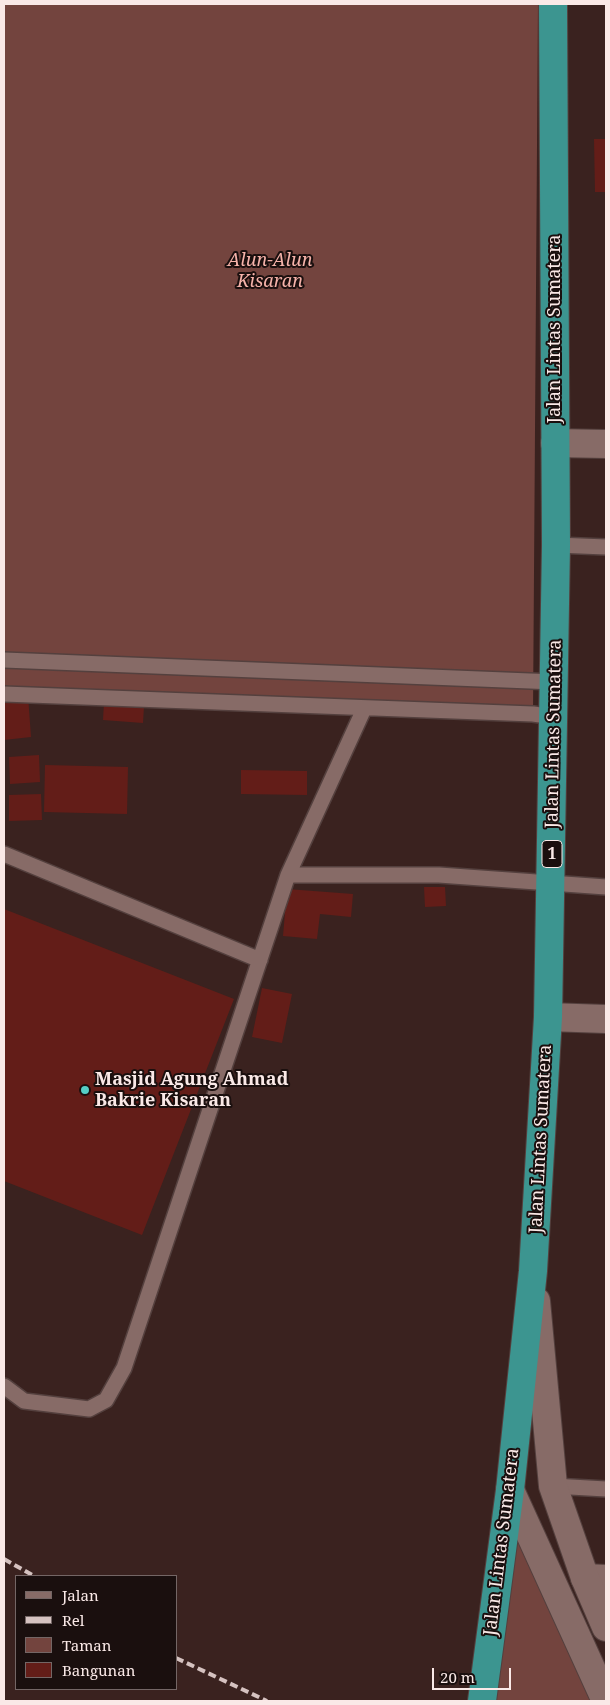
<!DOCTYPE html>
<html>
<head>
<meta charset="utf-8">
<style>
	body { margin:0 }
	#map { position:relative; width:610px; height:1705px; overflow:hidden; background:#3a221f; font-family:"Noto Serif",serif }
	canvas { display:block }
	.frame { position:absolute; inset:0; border:5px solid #fae9e7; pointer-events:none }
	.legend { position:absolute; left:15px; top:1575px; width:162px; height:115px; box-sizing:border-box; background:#1a0f0e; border:1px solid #746665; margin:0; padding:6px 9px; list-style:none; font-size:15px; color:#fae9e7 }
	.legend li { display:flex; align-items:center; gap:10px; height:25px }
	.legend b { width:25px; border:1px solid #746665 }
	.scale { position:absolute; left:432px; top:1668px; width:79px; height:22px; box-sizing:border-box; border:2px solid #fae9e7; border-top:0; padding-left:6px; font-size:15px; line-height:18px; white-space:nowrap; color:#fae9e7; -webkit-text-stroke:4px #1a0f0e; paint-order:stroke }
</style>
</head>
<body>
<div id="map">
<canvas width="610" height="1705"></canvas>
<div class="frame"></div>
<ul class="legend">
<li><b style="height:6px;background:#876b67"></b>Jalan</li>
<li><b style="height:6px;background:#d5c2c0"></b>Rel</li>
<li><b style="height:14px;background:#73443e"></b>Taman</li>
<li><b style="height:14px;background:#631d18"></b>Bangunan</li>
</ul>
<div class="scale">20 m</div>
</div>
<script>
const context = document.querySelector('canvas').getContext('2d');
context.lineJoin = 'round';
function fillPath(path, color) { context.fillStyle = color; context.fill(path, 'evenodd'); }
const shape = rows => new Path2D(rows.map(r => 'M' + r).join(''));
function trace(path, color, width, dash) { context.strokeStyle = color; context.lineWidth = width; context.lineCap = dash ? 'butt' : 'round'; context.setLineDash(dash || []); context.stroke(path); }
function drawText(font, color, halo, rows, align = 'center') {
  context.font = font + ' "Noto Serif",serif'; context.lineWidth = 4; context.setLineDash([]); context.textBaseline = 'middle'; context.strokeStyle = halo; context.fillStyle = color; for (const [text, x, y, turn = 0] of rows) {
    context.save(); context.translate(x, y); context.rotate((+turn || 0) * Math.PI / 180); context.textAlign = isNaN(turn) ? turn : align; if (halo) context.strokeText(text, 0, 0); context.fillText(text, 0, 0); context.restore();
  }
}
fillPath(shape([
	[4,4,538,4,533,714,4,697],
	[510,1490,606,1701,482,1701]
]), '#73443e');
fillPath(shape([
	[594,139,606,139,606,192,595,192],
	[28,695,31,737,4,740,4,698],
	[104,702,144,706,143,723,103,720],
	[39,755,40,782,10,784,9,757],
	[45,765,128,767,127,814,44,812],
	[241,770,307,771,307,795,241,794],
	[41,794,42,820,9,821,9,795],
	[424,887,445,887,446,906,425,907],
	[287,889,353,894,351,917,320,914,317,939,283,936],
	[4,909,234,999,142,1235,4,1181],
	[262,988,292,994,282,1043,252,1037]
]), '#631d18');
const lane = shape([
	[556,545,606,547],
	[4,660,555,682],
	[4,694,533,714,554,717],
	[4,854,260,960],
	[288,875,439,875,606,887],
	[4,1386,24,1401,89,1409,106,1400,124,1368,288,875,364,709],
	[553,1486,606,1489]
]);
const street = shape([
	[555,443,606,444],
	[548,1017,606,1019],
	[585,1578,606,1579]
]);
const secondary = shape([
	[536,1301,553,1486,585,1578,606,1627],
	[510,1490,606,1701]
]);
const highway = shape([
	[482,1701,510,1490,533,1271,548,1017,556,545,553,4]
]);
trace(lane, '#54403e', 18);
trace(street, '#54403e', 30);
trace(secondary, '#54403e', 30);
trace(highway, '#54403e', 30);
trace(lane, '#876b67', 15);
trace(street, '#876b67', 28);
trace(secondary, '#876b67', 28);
trace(highway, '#3c9590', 28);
trace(shape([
	[4,1559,34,1576],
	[176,1658,267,1701]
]), '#d5c2c0', 4, [8, 4]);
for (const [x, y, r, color] of [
	[85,1090,5,"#55cec6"]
]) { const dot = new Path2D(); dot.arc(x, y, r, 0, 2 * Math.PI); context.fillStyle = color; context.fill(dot); trace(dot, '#1a0f0e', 2); }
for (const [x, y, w] of [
	[552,854,20]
]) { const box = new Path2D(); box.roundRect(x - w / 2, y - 13.5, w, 27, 4); context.fillStyle = '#1a0f0e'; context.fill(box); trace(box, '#fae9e7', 1); }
drawText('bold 16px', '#fae9e7', null, [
	["1",552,854]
]);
drawText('italic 18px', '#f6b3aa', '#1a0f0e', [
	["Alun-Alun",270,261],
	["Kisaran",270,282]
]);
drawText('18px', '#fae9e7', '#1a0f0e', [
	["Jalan Lintas Sumatera",555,329,-90],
	["Jalan Lintas Sumatera",554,734,-89],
	["Jalan Lintas Sumatera",541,1139,-87],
	["Jalan Lintas Sumatera",502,1542,-83]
]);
drawText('bold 18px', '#fae9e7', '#1a0f0e', [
	["Masjid Agung Ahmad",95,1080],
	["Bakrie Kisaran",95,1101]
], 'left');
</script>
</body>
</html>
